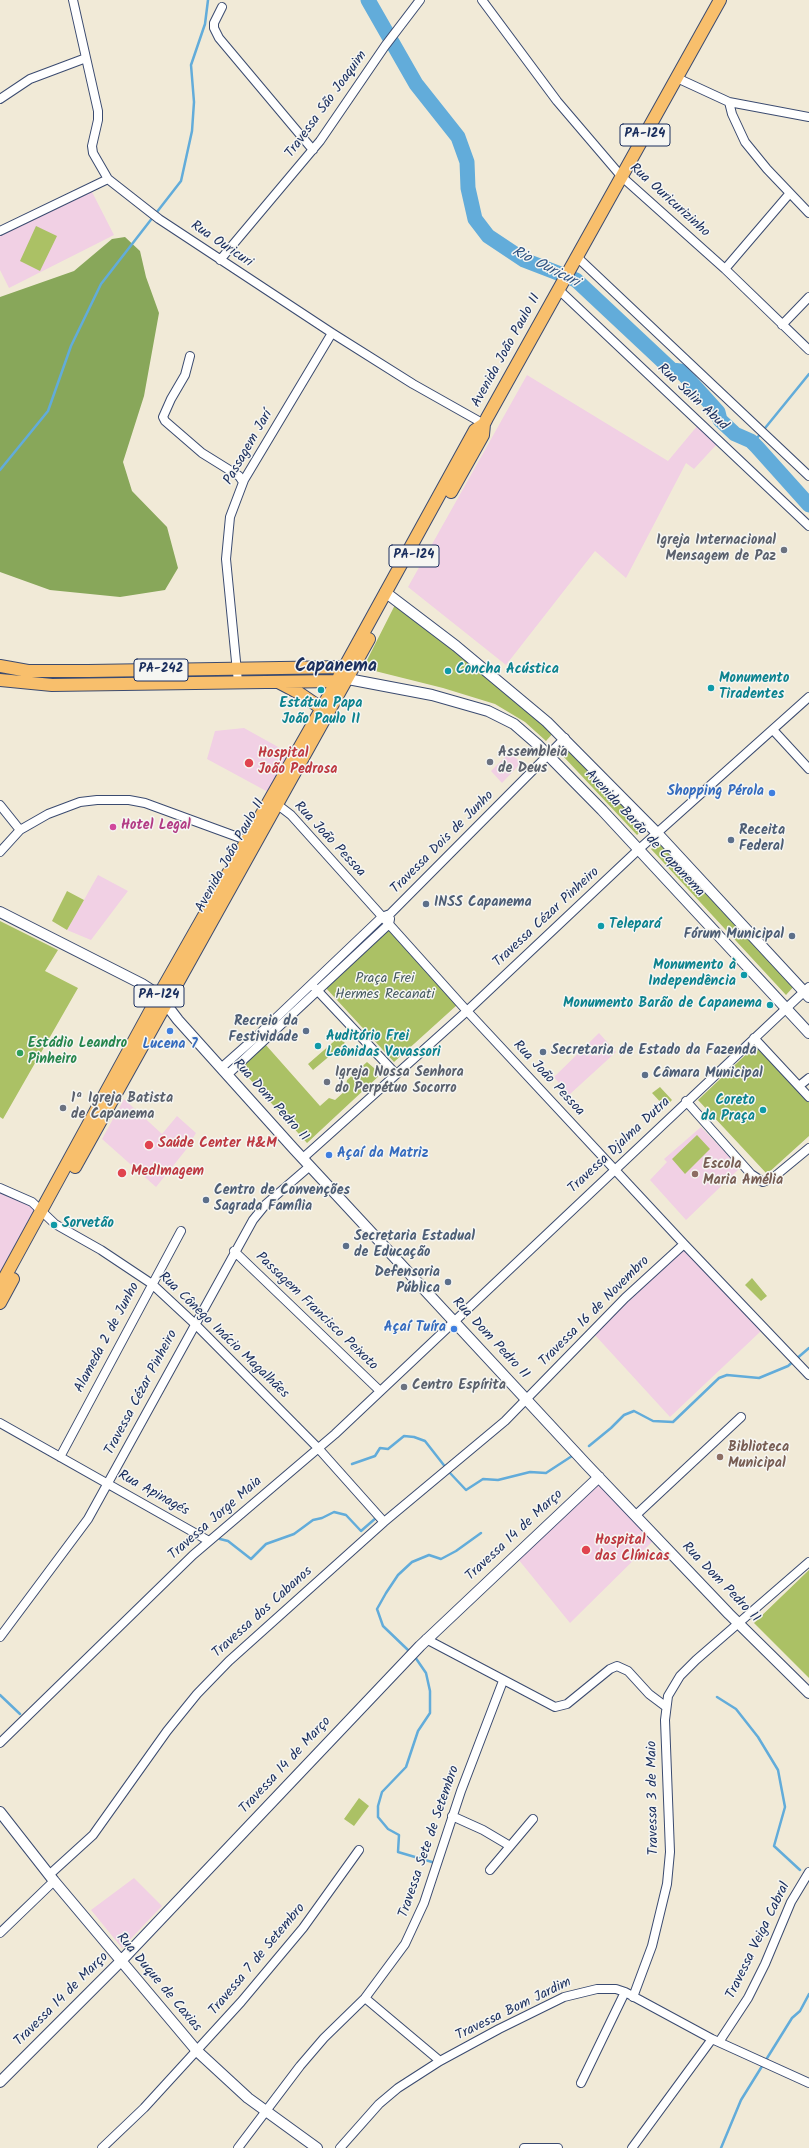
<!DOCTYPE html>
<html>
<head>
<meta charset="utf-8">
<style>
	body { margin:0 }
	canvas { display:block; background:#f1ead7 }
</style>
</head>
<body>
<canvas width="809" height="2148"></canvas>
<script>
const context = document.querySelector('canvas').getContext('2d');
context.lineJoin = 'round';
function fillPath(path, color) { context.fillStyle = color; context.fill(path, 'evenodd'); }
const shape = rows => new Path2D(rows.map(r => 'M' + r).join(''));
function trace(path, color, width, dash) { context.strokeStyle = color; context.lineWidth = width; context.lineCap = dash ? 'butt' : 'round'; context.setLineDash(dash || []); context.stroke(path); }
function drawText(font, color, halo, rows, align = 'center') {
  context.font = font + ' Kalam,sans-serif'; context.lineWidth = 3; context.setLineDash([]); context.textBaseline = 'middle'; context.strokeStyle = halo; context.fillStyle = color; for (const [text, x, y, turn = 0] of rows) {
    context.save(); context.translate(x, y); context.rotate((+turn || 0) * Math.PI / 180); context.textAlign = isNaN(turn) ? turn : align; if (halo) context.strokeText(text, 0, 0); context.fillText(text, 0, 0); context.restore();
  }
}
fillPath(shape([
	[91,190,114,235,9,288,0,270,0,236],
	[527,375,668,461,698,425,717,444,694,469,686,463,626,578,595,551,506,665,408,587],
	[244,728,289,753,268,792,207,759,215,731],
	[510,752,521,763,502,783,491,771],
	[98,875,128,891,91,940,67,930],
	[599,1033,616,1052,569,1095,554,1077],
	[124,1099,162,1134,177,1116,196,1133,185,1151,156,1187,102,1139],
	[701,1127,740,1168,686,1220,650,1180,667,1162,664,1159],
	[0,1189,40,1206,0,1274],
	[684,1248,761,1331,670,1417,594,1334],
	[599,1484,653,1541,570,1623,518,1559],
	[134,1878,162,1906,122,1948,91,1910]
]), '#f1d0e4');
fillPath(shape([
	[36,226,57,236,40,271,20,261],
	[398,599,554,732,546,741,525,722,495,704,443,688,363,668],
	[570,747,647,826,637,835,562,755],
	[659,842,795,985,786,995,651,849],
	[67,891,84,900,67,930,52,921],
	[0,921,58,950,45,971,78,988,3,1119,0,1117],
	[387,928,457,1005,394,1062,325,987],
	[339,1037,345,1043,313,1070,308,1064],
	[265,1044,320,1106,329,1098,335,1100,345,1091,347,1080,367,1062,381,1074,307,1143,239,1067],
	[756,1045,809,1101,809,1136,767,1174,698,1100],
	[660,1087,672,1100,665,1107,652,1093],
	[697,1135,710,1149,685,1174,672,1159],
	[752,1278,767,1296,761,1301,745,1285],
	[809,1570,809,1678,754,1623],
	[359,1798,369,1806,354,1826,344,1819]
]), '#abc165');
fillPath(shape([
	[125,237,140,251,146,277,159,313,144,396,123,462,132,491,167,527,178,568,165,590,120,597,50,590,0,572,0,297,74,271,112,239]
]), '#88a75a');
trace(shape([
	[751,441,757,438,809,374],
	[0,470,48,411,71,346,101,284,181,181,192,131,194,102,191,65,205,24,208,0],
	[589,1446,611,1428,624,1415,634,1411,653,1421,673,1422,719,1378,727,1375,759,1378,788,1366,809,1348],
	[352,1464,375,1456,380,1448,388,1449,404,1436,414,1437,425,1441,450,1473,466,1490,483,1479,498,1480,530,1472,546,1473,572,1456],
	[220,1539,228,1541,251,1559,266,1544,294,1534,313,1520,322,1518,334,1512,346,1515,361,1531,377,1517],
	[408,1650,383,1626,377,1609,386,1593,398,1575,412,1562,429,1555,441,1559,456,1551,481,1533],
	[415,1657,426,1673,430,1691,430,1713,418,1731,406,1767,382,1792,378,1806,378,1817,388,1829,399,1835,398,1852,432,1862],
	[0,1695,20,1714],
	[717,1697,736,1709,758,1737,778,1770,785,1807,774,1846,800,1870],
	[721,2148,741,2100,792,2018,800,2011,809,1994]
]), '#62acda', 2.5);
trace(shape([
	[368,0,416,84,458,137,467,162,468,188,475,219,488,236,524,260,576,280,672,370,680,371,690,381,718,412,720,420,735,434,751,441,757,447,809,505]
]), '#62acda', 15);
const minor = shape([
	[73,0,98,111,98,120,92,146,93,153,108,179,159,219,332,333,413,384,484,424],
	[482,0,557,101,621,176,725,269,809,350],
	[222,7,214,23,214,28,219,38,313,150],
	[677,78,729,102,809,117],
	[0,99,30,79,86,58],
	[729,102,732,114,745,142,767,169,809,213],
	[0,231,108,179],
	[576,256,809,476],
	[220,260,320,141,385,46,420,0],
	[725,269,790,193],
	[558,289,809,526],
	[782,325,809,297],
	[190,356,185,375,171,399,163,417,165,421,202,453,239,476,243,482],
	[238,682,226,559,230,517,244,480,332,333],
	[774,731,809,769],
	[274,802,291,815,467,1011,684,1244,809,1375],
	[0,805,20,830],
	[0,852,20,830,48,814,80,802,97,800,129,800,145,803,246,840],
	[315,988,396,1074],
	[754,1038,809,1097],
	[221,1068,257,1036,382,917,390,914,565,738],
	[227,1075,389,924,390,919],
	[799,1086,809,1078],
	[686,1101,751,1174,763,1182,774,1177,809,1148],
	[303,1158,467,1011,638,850,809,697],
	[0,1188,32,1202,55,1224,101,1250,152,1284,195,1324,318,1448,384,1522],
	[234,1251,380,1391],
	[0,1423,209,1541],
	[60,1457,181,1231],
	[636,1515,741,1417],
	[0,1637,88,1519,253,1220,266,1204,310,1166],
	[426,1639,555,1707,567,1704,610,1669,617,1666,628,1671,649,1694,665,1706],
	[0,1743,193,1555,335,1434,809,987],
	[452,1816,483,1830,510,1846],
	[490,1870,533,1819],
	[49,1875,93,1835,167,1731,197,1694,229,1661,384,1522,505,1421,625,1298,684,1244],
	[0,1933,54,1881],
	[633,1997,652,1946,667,1884,670,1852,665,1720,668,1696,680,1676,696,1660,809,1562],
	[365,1998,440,2061],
	[719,2042,748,1998,765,1964,791,1902,809,1872],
	[581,2083,625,1992],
	[102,2148,144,2108,241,2002,303,1928,359,1850],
	[238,2148,300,2066,324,2038,365,1998,405,1944,424,1903,461,1791,503,1681],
	[340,2148,379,2104,398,2088,440,2061,499,2029,564,1997,597,1989,616,1989,625,1992,712,2039,809,2083],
	[524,2148,558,2148],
	[632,2148,712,2039]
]);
const tertiary = shape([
	[385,592,456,646,547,722,657,833,809,997],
	[339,680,348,679,432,695,488,711,514,724,537,744,602,810,809,1033],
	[0,912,142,984,159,995,178,1020,293,1148,587,1465,729,1614,809,1693],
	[0,1812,54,1881,197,2051,248,2098,317,2148],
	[0,2082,120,1962,420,1646,599,1477]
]);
const primary = shape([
	[451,492,483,435,484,424],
	[0,666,28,671,88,671,345,667],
	[0,680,52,685,337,681],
	[280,683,299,693,327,712],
	[75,1167,369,639],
	[0,1286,159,995,322,708,475,430,484,424,487,418,720,0],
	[0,1303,13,1279]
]);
trace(minor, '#3b4b70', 10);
trace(tertiary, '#3b4b70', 12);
trace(primary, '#3b4b70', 14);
trace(minor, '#fff', 8);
trace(tertiary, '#fff', 10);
trace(primary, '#f8bf6c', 12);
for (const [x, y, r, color] of [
	[784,550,4,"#6b7280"],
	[448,671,4,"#0f9aa8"],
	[711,688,4,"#0f9aa8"],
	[321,690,4,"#0f9aa8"],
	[490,762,4,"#6b7280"],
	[249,763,5,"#e0444e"],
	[772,793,4,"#3f7fe0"],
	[113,827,4,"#d1479c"],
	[731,840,4,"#5c6f8a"],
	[426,904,4,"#5c6f8a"],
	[601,926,4,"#0f9aa8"],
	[792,936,4,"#5c6f8a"],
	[744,975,4,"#0f9aa8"],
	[770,1005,4,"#0f9aa8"],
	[170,1031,4,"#3f7fe0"],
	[306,1031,4,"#5c6f8a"],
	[318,1046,4,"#0f9aa8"],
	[543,1052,4,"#5c6f8a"],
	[20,1053,4,"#2e9e5b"],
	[645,1075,4,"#5c6f8a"],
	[327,1082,4,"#6b7280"],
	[63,1108,4,"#6b7280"],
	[763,1110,4,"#0f9aa8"],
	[149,1145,5,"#e0444e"],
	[329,1155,4,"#3f7fe0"],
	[122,1173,5,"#e0444e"],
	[695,1174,4,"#8d6e63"],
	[206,1200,4,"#5c6f8a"],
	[54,1225,4,"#0f9aa8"],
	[346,1246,4,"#5c6f8a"],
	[448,1282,4,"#5c6f8a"],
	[454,1329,4,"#3f7fe0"],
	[404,1387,4,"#6b7280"],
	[720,1457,4,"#8d6e63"],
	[586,1550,5,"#e0444e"]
]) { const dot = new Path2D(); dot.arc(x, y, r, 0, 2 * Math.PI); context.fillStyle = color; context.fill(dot); trace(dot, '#f6f6f2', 1.5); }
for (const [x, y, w] of [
	[645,135,50],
	[414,556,50],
	[161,670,54],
	[159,996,50]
]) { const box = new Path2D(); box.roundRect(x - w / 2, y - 11, w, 22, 3); context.fillStyle = '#f6f6f2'; context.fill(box); trace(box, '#1b2f5e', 1); }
drawText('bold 13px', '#1b2f5e', null, [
	["PA-124",645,135],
	["PA-124",414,556],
	["PA-242",161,670],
	["PA-124",159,996]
]);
drawText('14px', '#1b2f5e', '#f6f6f2', [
	["Travessa São Joaquim",327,105,-54],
	["Rua Ouricurizinho",669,201,42],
	["Rua Ouricuri",221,245,34],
	["Avenida João Paulo II",507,351,-61],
	["Rua Salin Abud",692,398,43],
	["Passagem Jarí",249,448,-60],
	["Avenida Barão de Capanema",644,834,47],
	["Rua João Pessoa",329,840,47],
	["Travessa Dois de Junho",443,843,-45],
	["Avenida João Paulo II",231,856,-61],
	["Travessa Cézar Pinheiro",547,918,-43],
	["Rua João Pessoa",548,1079,47],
	["Rua Dom Pedro II",270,1101,48],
	["Travessa Djalma Dutra",620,1146,-43],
	["Passagem Francisco Peixoto",316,1312,44],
	["Travessa 16 de Novembro",595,1312,-45],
	["Rua Cônego Inácio Magalhães",223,1336,44],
	["Alameda 2 de Junho",108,1338,-62],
	["Rua Dom Pedro II",490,1339,47],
	["Travessa Cézar Pinheiro",142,1393,-62],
	["Rua Apinagés",153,1494,29],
	["Travessa Jorge Maia",216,1519,-41],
	["Travessa 14 de Março",515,1536,-43],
	["Rua Dom Pedro II",720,1583,46],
	["Travessa dos Cabanos",263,1613,-42],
	["Travessa 14 de Março",286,1766,-47],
	["Travessa 3 de Maio",654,1798,-91],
	["Travessa Sete de Setembro",430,1842,-71],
	["Travessa Veiga Cabral",759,1941,-64],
	["Travessa 7 de Setembro",258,1960,-50],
	["Rua Duque de Caxias",158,1983,50],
	["Travessa 14 de Março",62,2000,-45],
	["Travessa Bom Jardim",514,2010,-26]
]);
drawText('bold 14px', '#5b616d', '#f6f6f2', [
	["Igreja Internacional",776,542,"right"],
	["Mensagem de Paz",776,558,"right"],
	["Assembleia",498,754],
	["de Deus",498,770],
	["Igreja Nossa Senhora",335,1074],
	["do Perpétuo Socorro",335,1090],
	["1ª Igreja Batista",71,1100],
	["de Capanema",71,1116],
	["Centro Espírita",412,1387]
], 'left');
drawText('bold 14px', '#0d838f', '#f6f6f2', [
	["Concha Acústica",456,671],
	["Monumento",719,680],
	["Tiradentes",719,696],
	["Estátua Papa",321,705,"center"],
	["João Paulo II",321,721,"center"],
	["Telepará",609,926],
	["Monumento à",736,967,"right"],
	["Independência",736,983,"right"],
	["Monumento Barão de Capanema",762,1005,"right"],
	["Auditório Frei",326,1038],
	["Leônidas Vavassori",326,1054],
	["Coreto",755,1102,"right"],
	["da Praça",755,1118,"right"],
	["Sorvetão",62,1225]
], 'left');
drawText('bold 14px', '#be3a42', '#f6f6f2', [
	["Hospital",258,755],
	["João Pedrosa",258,771],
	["Saúde Center H&M",158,1145],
	["MedImagem",131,1173],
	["Hospital",595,1542],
	["das Clínicas",595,1558]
], 'left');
drawText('bold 14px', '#366cbe', '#f6f6f2', [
	["Shopping Pérola",764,793],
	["Lucena 7",170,1046,"center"],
	["Açaí da Matriz",337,1155,"left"],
	["Açaí Tuíra",446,1329]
], 'right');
drawText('bold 14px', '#b23c85', '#f6f6f2', [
	["Hotel Legal",121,827]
], 'left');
drawText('bold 14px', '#4e5e75', '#f6f6f2', [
	["Receita",739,832],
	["Federal",739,848],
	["INSS Capanema",434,904],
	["Fórum Municipal",784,936,"right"],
	["Recreio da",298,1023,"right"],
	["Festividade",298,1039,"right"],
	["Secretaria de Estado da Fazenda",551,1052],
	["Câmara Municipal",653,1075],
	["Centro de Convenções",214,1192],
	["Sagrada Família",214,1208],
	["Secretaria Estadual",354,1238],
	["de Educação",354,1254],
	["Defensoria",440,1274,"right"],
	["Pública",440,1290,"right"]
], 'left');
drawText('14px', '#465b60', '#f6f6f2', [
	["Praça Frei",385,980],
	["Hermes Recanati",385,996]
]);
drawText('bold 14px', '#27864d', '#f6f6f2', [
	["Estádio Leandro",28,1045],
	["Pinheiro",28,1061]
], 'left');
drawText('bold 14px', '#785e54', '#f6f6f2', [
	["Escola",703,1166],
	["Maria Amélia",703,1182],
	["Biblioteca",728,1449],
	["Municipal",728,1465]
], 'left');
drawText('italic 15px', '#305483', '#f6f6f2', [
	["Rio Ouricuri",545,268,27]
]);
drawText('bold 18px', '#1b2f5e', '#f6f6f2', [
	["Capanema",336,668]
]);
</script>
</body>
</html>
